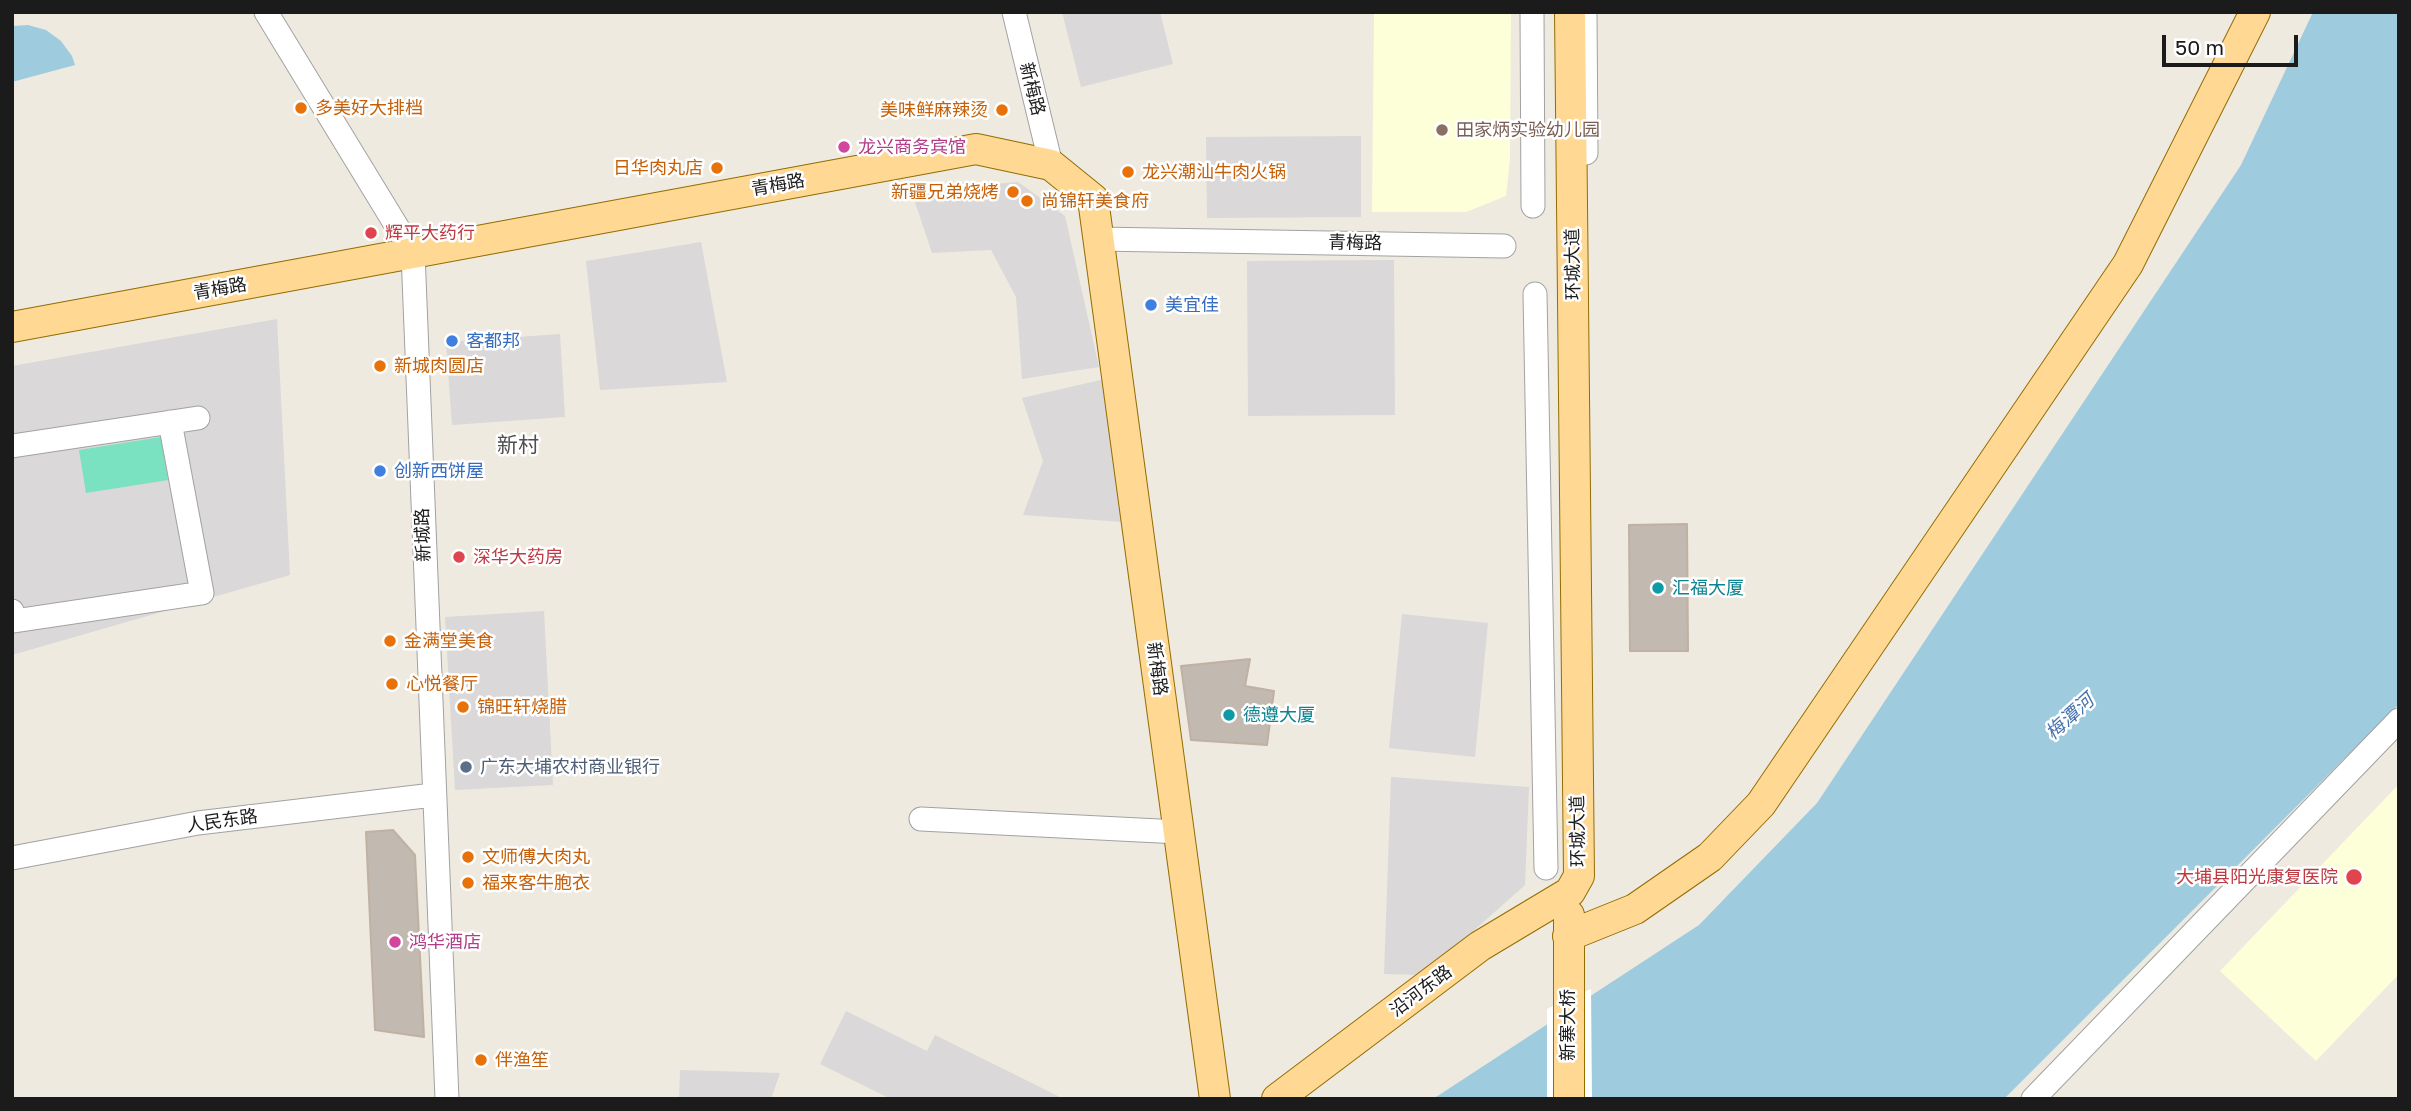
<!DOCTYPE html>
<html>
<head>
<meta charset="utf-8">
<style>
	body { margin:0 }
	#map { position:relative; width:2411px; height:1111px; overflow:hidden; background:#eeeae0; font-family:"Golos Text",sans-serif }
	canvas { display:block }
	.frame { position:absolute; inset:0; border:14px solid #1b1b1b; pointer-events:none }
	.scale { position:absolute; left:2162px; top:35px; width:136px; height:32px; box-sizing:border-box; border:4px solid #1b1b1b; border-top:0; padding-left:9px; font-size:21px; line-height:24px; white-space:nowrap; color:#1b1b1b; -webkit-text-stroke:5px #fff; paint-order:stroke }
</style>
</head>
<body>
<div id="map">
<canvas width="2411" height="1111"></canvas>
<div class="frame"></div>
<div class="scale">50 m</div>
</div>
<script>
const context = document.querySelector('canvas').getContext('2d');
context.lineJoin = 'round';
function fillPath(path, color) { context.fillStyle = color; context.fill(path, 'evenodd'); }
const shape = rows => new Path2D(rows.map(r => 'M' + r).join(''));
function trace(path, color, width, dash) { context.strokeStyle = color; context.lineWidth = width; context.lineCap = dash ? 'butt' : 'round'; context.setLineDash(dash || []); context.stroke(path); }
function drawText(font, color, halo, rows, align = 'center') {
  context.font = font + ' "Golos Text","Noto Sans SC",sans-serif'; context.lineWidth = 5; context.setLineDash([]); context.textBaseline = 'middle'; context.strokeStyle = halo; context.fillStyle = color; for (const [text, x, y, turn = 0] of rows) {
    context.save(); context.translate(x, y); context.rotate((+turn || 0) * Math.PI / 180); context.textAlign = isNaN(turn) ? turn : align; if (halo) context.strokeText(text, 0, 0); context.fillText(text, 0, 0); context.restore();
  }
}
fillPath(shape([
	[1062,12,1160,12,1173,64,1081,87],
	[1361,136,1361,217,1207,218,1206,137],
	[1018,182,1065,216,1099,367,1022,379,1016,297,991,250,932,253,911,190],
	[701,242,727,382,600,390,586,261],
	[1394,260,1395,415,1248,416,1247,261],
	[277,319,290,575,12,655,12,366],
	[560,334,565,417,452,425,446,342],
	[1105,379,1123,522,1023,515,1043,461,1022,398],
	[544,611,553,785,455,790,445,617],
	[1402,614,1488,623,1475,757,1389,748],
	[1391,777,1529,787,1525,885,1424,975,1384,974],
	[846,1011,927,1051,935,1035,1060,1097,891,1099,820,1064],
	[680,1070,780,1073,771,1099,679,1099]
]), '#dad8d8');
fillPath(shape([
	[1374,12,1511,12,1510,159,1506,196,1466,212,1372,212],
	[2399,784,2399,974,2316,1061,2220,971]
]), '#fcffd8');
fillPath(shape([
	[161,437,168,480,86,493,79,450]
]), '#7ae1c1');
fillPath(shape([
	[2313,12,2399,12,2399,704,2004,1099,1433,1099,1699,925,1817,803,2241,165],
	[28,25,46,30,61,41,72,56,75,65,12,82,12,26]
]), '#9ecbde');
fillPath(shape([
	[1591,989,1592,1099,1547,1099,1547,1009]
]), '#fff');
const building = shape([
	[1687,524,1688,651,1630,651,1629,525,1687,524],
	[1250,659,1245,686,1274,691,1267,745,1191,740,1181,666,1250,659],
	[393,830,415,855,424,1037,375,1030,366,832,393,830]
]);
fillPath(building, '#c2b9b0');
trace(building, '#c0b1a2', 2);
const minor = shape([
	[266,12,413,253,447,1099],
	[1014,12,1051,165],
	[1532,12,1533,206],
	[1585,12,1586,153],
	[1098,239,1504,246],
	[1535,294,1546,868],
	[12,446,198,418],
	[12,611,14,621,202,593,170,422],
	[921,819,1179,832],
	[12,858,198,823,433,795],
	[2033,1099,2399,720]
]);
const major = shape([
	[12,327,976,149,1051,165,1093,199,1215,1099],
	[1569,915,1569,1099],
	[1568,936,1635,909,1710,857,1761,804,2128,264,2255,12],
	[1277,1099,1480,946,1570,892,1579,876,1570,12]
]);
trace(minor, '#a2a2a2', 25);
trace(major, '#936d00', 32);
trace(minor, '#fff', 23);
trace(major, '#ffd894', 30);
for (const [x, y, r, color] of [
	[301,108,7,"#e8710a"],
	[1002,110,7,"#e8710a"],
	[1442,130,7,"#8d6e63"],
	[844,147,7,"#d1479c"],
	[717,168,7,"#e8710a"],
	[1128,172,7,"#e8710a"],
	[1013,192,7,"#e8710a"],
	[1027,201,7,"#e8710a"],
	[371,233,7,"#e0444e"],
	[1151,305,7,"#3f7fe0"],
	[452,341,7,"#3f7fe0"],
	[380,366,7,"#e8710a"],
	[380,471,7,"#3f7fe0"],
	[459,557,7,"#e0444e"],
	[1658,588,7,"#0f9aa8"],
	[390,641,7,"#e8710a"],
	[392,684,7,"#e8710a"],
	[463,707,7,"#e8710a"],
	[1229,715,7,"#0f9aa8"],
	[466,767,7,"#5c6f8a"],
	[468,857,7,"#e8710a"],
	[2354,877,9,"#e0444e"],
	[468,883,7,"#e8710a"],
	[395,942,7,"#d1479c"],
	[481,1060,7,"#e8710a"]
]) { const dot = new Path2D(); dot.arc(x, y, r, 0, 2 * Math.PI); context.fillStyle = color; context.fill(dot); trace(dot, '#fff', 2.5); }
drawText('18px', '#1b1b1b', '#fff', [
	["新梅路",1032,89,76],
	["青梅路",778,185,-10],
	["青梅路",1355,243,1],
	["环城大道",1573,264,-91],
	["青梅路",220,289,-10],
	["新城路",423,535,-92],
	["新梅路",1157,669,82],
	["人民东路",222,821,-8],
	["环城大道",1578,831,-91],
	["沿河东路",1421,991,-37],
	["新寨大桥",1568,1025,-90]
]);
drawText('18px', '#c56008', '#fff', [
	["多美好大排档",315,108],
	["美味鲜麻辣烫",988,110,"right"],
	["日华肉丸店",703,168,"right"],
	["龙兴潮汕牛肉火锅",1142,172],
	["新疆兄弟烧烤",999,192,"right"],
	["尚锦轩美食府",1041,201],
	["新城肉圆店",394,366],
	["金满堂美食",404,641],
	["心悦餐厅",406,684],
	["锦旺轩烧腊",477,707],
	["文师傅大肉丸",482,857],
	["福来客牛胞衣",482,883],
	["伴渔笙",495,1060]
], 'left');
drawText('18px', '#785e54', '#fff', [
	["田家炳实验幼儿园",1456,130]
], 'left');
drawText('18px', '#b23c85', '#fff', [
	["龙兴商务宾馆",858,147],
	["鸿华酒店",409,942]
], 'left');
drawText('18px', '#be3a42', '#fff', [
	["辉平大药行",385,233],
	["深华大药房",473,557],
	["大埔县阳光康复医院",2338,877,"right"]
], 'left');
drawText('18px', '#366cbe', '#fff', [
	["美宜佳",1165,305],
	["客都邦",466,341],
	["创新西饼屋",394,471]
], 'left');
drawText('18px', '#0d838f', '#fff', [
	["汇福大厦",1672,588],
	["德遵大厦",1243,715]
], 'left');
drawText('18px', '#4e5e75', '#fff', [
	["广东大埔农村商业银行",480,767]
], 'left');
drawText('italic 19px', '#4572ae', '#fff', [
	["梅潭河",2070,717,-42]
]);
drawText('21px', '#4e4e4e', '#fff', [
	["新村",518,445]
]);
</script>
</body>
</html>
